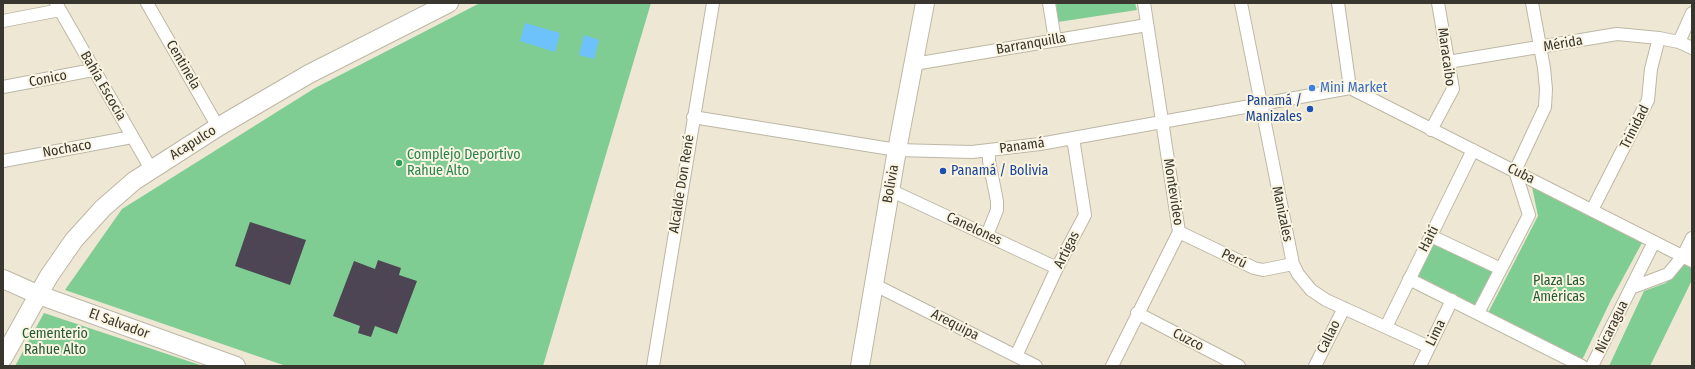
<!DOCTYPE html>
<html>
<head>
<meta charset="utf-8">
<style>
	body { margin:0 }
	#map { position:relative; width:1695px; height:369px; overflow:hidden; background:#ede7d4; font-family:"Fira Sans Condensed",sans-serif }
	canvas { display:block }
	.frame { position:absolute; inset:0; border:4px solid #38362e; pointer-events:none }
</style>
</head>
<body>
<div id="map">
<canvas width="1695" height="369"></canvas>
<div class="frame"></div>
</div>
<script>
const context = document.querySelector('canvas').getContext('2d');
context.lineJoin = 'round';
function fillPath(path, color) { context.fillStyle = color; context.fill(path, 'evenodd'); }
const shape = rows => new Path2D(rows.map(r => 'M' + r).join(''));
function trace(path, color, width, dash) { context.strokeStyle = color; context.lineWidth = width; context.lineCap = dash ? 'butt' : 'round'; context.setLineDash(dash || []); context.stroke(path); }
function drawText(font, color, halo, rows, align = 'center') {
  context.font = font + ' "Fira Sans Condensed",sans-serif'; context.lineWidth = 4; context.setLineDash([]); context.textBaseline = 'middle'; context.strokeStyle = halo; context.fillStyle = color; for (const [text, x, y, turn = 0] of rows) {
    context.save(); context.translate(x, y); context.rotate((+turn || 0) * Math.PI / 180); context.textAlign = isNaN(turn) ? turn : align; if (halo) context.strokeText(text, 0, 0); context.fillText(text, 0, 0); context.restore();
  }
}
fillPath(shape([
	[480,3,651,3,543,366,286,366,65,290,122,209,315,88],
	[1056,3,1135,3,1137,10,1058,22],
	[1532,187,1643,241,1611,300,1582,360,1488,313,1538,216],
	[1432,241,1495,270,1476,308,1414,278],
	[1683,264,1692,268,1692,280,1650,366,1609,366,1644,291,1666,283],
	[44,313,203,366,15,366]
]), '#80cd93');
fillPath(shape([
	[525,23,560,33,555,52,520,41],
	[584,35,599,40,594,59,579,55]
]), '#6dc2fc');
fillPath(shape([
	[250,222,306,240,290,285,235,266],
	[378,260,401,268,399,275,417,281,397,334,375,326,371,337,358,333,360,326,333,316,354,261,375,269]
]), '#4d4553');
const street = shape([
	[56,3,151,169],
	[147,3,218,127],
	[1049,3,1055,40],
	[1241,3,1293,264,1298,274,1311,290,1326,300,1429,347],
	[1338,3,1350,88],
	[3,21,60,10],
	[1679,42,1692,13],
	[1448,62,1617,34,1659,38,1679,42,1692,48],
	[914,64,1147,25],
	[3,87,93,70],
	[1350,88,1692,261],
	[693,117,897,150,972,152,1040,144,1350,88],
	[1431,130,1453,89,1438,3],
	[3,161,132,137],
	[1515,171,1545,107,1546,89,1544,68,1532,3],
	[890,190,1057,268],
	[1592,210,1648,100,1651,69,1659,38],
	[1179,232,1254,268,1263,270,1293,264],
	[987,235,997,210,997,201,989,161,989,150],
	[1431,236,1501,269],
	[1409,279,1582,366],
	[873,284,1036,366],
	[1631,288,1668,274,1683,256,1692,238],
	[1137,313,1239,366],
	[1478,313,1529,215,1515,171],
	[1386,327,1473,150],
	[1016,356,1057,268,1085,215,1073,138],
	[653,366,713,3],
	[1112,366,1179,232,1144,3],
	[1315,366,1344,308],
	[1420,366,1452,300],
	[1592,366,1654,242]
]);
const secondary = shape([
	[3,279,39,295,236,366],
	[3,358,49,276,74,240,103,208,134,181,218,127,309,74,449,3],
	[860,366,897,150,925,3]
]);
trace(street, '#bdb7a5', 14);
trace(secondary, '#bdb7a5', 20);
trace(street, '#fff', 12);
trace(secondary, '#fff', 18);
for (const [x, y, r, color] of [
	[1312,88,4,"#3f7fe0"],
	[1310,109,4,"#1a4fb4"],
	[399,163,4,"#2e9e5b"],
	[943,171,4,"#1a4fb4"]
]) { const dot = new Path2D(); dot.arc(x, y, r, 0, 2 * Math.PI); context.fillStyle = color; context.fill(dot); trace(dot, '#faf4e1', 1.5); }
drawText('14px', '#38362e', '#faf4e1', [
	["Barranquilla",1031,44,-10],
	["Mérida",1563,44,-10],
	["Maracaibo",1446,57,82],
	["Centinela",183,65,60],
	["Conico",48,79,-11],
	["Bahía Escocia",103,86,60],
	["Trinidad",1635,127,-63],
	["Acapulco",193,143,-32],
	["Panamá",1022,146,-8],
	["Nochaco",67,149,-10],
	["Cuba",1521,174,27],
	["Alcalde Don René",682,184,-81],
	["Bolivia",891,184,-80],
	["Montevideo",1173,192,81],
	["Manizales",1282,214,78],
	["Canelones",974,229,25],
	["Haití",1429,239,-63],
	["Artigas",1067,250,-63],
	["Perú",1234,259,26],
	["El Salvador",119,324,20],
	["Arequipa",955,325,27],
	["Nicaragua",1612,327,-64],
	["Lima",1436,333,-64],
	["Callao",1329,337,-64],
	["Cuzco",1188,340,27]
]);
drawText('14px', '#366cbe', '#faf4e1', [
	["Mini Market",1320,88]
], 'left');
drawText('14px', '#164399', '#faf4e1', [
	["Panamá /",1302,101],
	["Manizales",1302,117],
	["Panamá / Bolivia",951,171,"left"]
], 'right');
drawText('14px', '#27864d', '#faf4e1', [
	["Complejo Deportivo",407,155],
	["Rahue Alto",407,171]
], 'left');
drawText('14px', '#215a33', '#faf4e1', [
	["Plaza Las",1559,281],
	["Américas",1559,297],
	["Cementerio",55,334],
	["Rahue Alto",55,350]
]);
</script>
</body>
</html>
